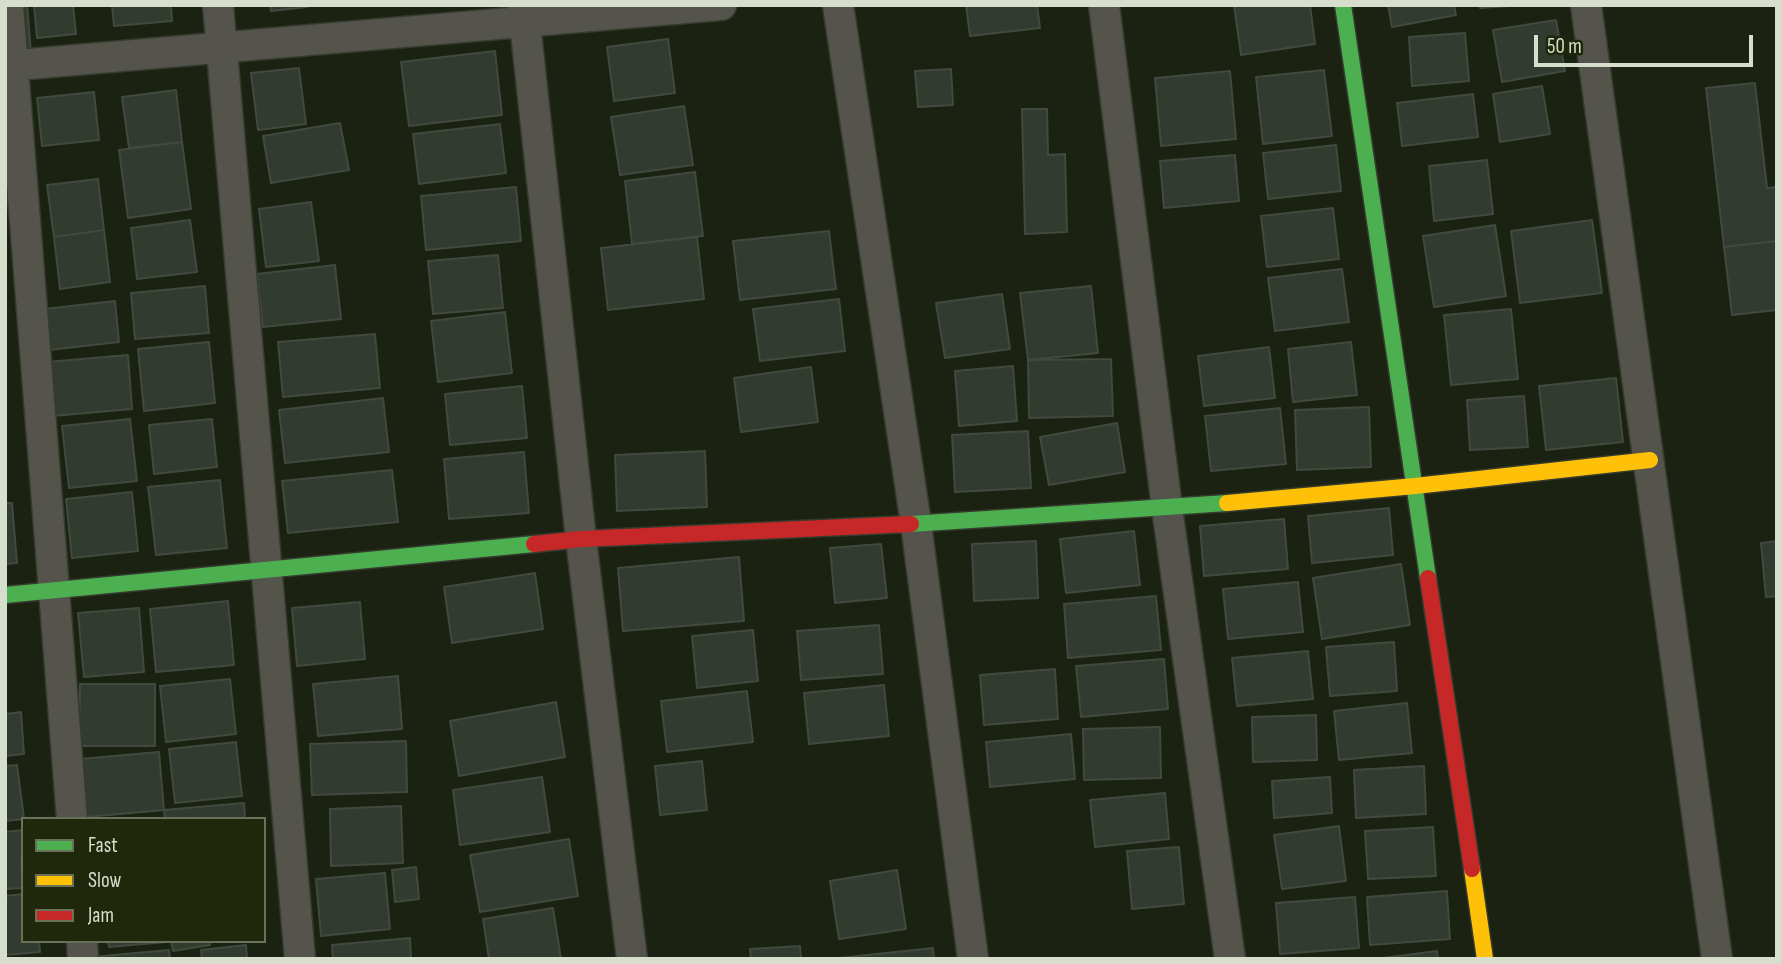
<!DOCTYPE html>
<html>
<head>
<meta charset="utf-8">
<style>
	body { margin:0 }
	#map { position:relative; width:1782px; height:964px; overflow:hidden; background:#1c2211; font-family:"Sofia Sans Condensed",sans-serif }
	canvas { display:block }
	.frame { position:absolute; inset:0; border:7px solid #d7decc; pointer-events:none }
	.legend { position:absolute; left:21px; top:817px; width:245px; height:126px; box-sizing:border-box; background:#1f280b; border:2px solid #697158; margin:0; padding:9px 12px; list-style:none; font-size:21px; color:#d7decc }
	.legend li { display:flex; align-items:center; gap:14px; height:35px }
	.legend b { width:35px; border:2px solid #697158 }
	.scale { position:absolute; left:1534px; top:35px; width:219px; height:32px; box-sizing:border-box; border:4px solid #d7decc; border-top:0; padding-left:9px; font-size:21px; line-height:24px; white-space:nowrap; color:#d7decc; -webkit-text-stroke:5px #1f280b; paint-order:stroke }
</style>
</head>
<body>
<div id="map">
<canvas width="1782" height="964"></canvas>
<div class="frame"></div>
<ul class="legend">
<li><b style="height:9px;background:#4caf50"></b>Fast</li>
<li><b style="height:9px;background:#ffc107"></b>Slow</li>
<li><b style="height:9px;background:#c62828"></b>Jam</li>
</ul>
<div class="scale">50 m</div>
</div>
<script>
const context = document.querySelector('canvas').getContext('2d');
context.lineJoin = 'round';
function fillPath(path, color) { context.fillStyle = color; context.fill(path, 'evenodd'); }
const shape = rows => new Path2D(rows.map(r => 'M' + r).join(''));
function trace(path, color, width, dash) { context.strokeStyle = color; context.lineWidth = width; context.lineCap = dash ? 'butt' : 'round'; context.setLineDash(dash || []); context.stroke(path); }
const building = shape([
	[13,5,27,5,31,54,17,55,13,5],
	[34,5,73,5,76,34,37,38,34,5],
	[112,5,171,5,172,21,114,26,112,5],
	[270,5,306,5,307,7,271,11,270,5],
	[966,5,1037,5,1040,28,970,36,966,5],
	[1234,5,1310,5,1315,44,1241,55,1234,5],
	[1388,5,1454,5,1456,15,1392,27,1388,5],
	[1479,5,1524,5,1480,8,1479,5],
	[1556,20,1565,71,1502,82,1493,30,1556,20],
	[1465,33,1469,81,1412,86,1409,37,1465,33],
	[668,39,675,93,614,101,607,47,668,39],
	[495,51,502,115,409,126,401,62,495,51],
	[299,68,306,124,258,130,251,73,299,68],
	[951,69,953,105,918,107,915,71,951,69],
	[1324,70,1332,136,1263,144,1256,77,1324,70],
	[1230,71,1236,139,1161,146,1155,78,1230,71],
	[1755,83,1767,188,1777,187,1777,241,1724,247,1706,88,1755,83],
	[1542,86,1550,134,1500,142,1493,94,1542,86],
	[176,90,182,142,129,148,122,97,176,90],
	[94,92,99,140,42,146,37,98,94,92],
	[1473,94,1478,137,1402,146,1397,103,1473,94],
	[684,106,693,165,620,175,611,117,684,106],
	[1022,109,1047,109,1048,155,1065,154,1067,232,1025,234,1022,109],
	[340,123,349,170,271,183,263,136,340,123],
	[500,124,506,173,419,184,413,134,500,124],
	[182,142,191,209,128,218,119,150,182,142],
	[1336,145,1341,191,1268,199,1263,153,1336,145],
	[1235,155,1239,201,1164,208,1160,161,1235,155],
	[1487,160,1493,214,1434,221,1429,166,1487,160],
	[695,172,703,236,632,244,625,181,695,172],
	[98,179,104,230,54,237,47,185,98,179],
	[516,187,521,241,426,250,421,196,516,187],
	[311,202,319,261,266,267,259,209,311,202],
	[1333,208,1339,259,1267,267,1261,216,1333,208],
	[190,220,197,272,137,279,131,228,190,220],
	[1592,220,1602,293,1520,303,1511,231,1592,220],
	[1495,225,1506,296,1434,307,1423,236,1495,225],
	[104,230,110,282,60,289,54,237,104,230],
	[829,231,836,289,740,300,733,241,829,231],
	[697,237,704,299,608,310,601,248,697,237],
	[1777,241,1777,310,1732,315,1724,247,1777,241],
	[498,255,503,308,433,314,428,261,498,255],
	[335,265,341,319,263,327,257,274,335,265],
	[1342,269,1349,322,1275,331,1268,278,1342,269],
	[205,286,209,333,135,339,131,293,205,286],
	[1091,286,1098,353,1028,360,1020,293,1091,286],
	[1002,294,1010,349,945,358,936,303,1002,294],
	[839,299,845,351,760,361,753,309,839,299],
	[115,301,119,342,49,350,44,309,115,301],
	[1511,309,1518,379,1451,385,1444,315,1511,309],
	[505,312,512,373,438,382,431,321,505,312],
	[375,334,380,388,283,397,278,342,375,334],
	[209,342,215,403,144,411,138,349,209,342],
	[1351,342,1357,395,1293,402,1288,349,1351,342],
	[1269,347,1275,398,1204,406,1198,356,1269,347],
	[128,355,132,409,53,416,47,362,128,355],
	[1111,359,1113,416,1029,418,1028,360,1111,359],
	[1013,366,1017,421,959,426,955,371,1013,366],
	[811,367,818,422,741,432,734,378,811,367],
	[1616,378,1623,442,1546,450,1539,386,1616,378],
	[522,386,527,438,450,445,445,394,522,386],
	[1524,396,1528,447,1470,450,1467,400,1524,396],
	[383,398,389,452,285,463,279,410,383,398],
	[1369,407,1371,467,1297,470,1295,410,1369,407],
	[1280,408,1286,464,1211,471,1205,416,1280,408],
	[130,419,137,481,69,488,62,426,130,419],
	[212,419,217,467,154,474,149,425,212,419],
	[1117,423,1125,472,1049,485,1040,437,1117,423],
	[1028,431,1031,488,955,492,952,435,1028,431],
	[705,451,707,507,617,511,615,455,705,451],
	[524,452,529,513,449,519,444,459,524,452],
	[392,470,398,522,288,533,282,481,392,470],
	[220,480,227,548,156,555,148,487,220,480],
	[132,492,138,551,72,558,66,499,132,492],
	[5,503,12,503,17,563,5,564,5,503],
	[1389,508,1393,555,1312,563,1308,516,1389,508],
	[1284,519,1288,569,1204,576,1200,526,1284,519],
	[1134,531,1140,585,1066,593,1060,539,1134,531],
	[1036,541,1038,598,974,601,972,544,1036,541],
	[1777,541,1777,596,1766,597,1761,543,1777,541],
	[881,544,887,598,835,603,830,548,881,544],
	[739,557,744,621,623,631,618,568,739,557],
	[1401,564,1410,625,1322,639,1313,578,1401,564],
	[535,573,543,629,452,643,444,587,535,573],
	[1298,582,1303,632,1228,639,1223,589,1298,582],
	[1156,596,1161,650,1068,658,1064,604,1156,596],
	[228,601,234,665,156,672,150,609,228,601],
	[360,602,365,659,297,666,292,608,360,602],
	[139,608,144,672,84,677,78,613,139,608],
	[879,625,883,674,801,680,797,631,879,625],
	[753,630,758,681,697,688,692,636,753,630],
	[1394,642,1397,691,1330,696,1326,647,1394,642],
	[1308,651,1313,699,1237,706,1232,658,1308,651],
	[1164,659,1168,709,1081,717,1076,666,1164,659],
	[1055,669,1058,719,984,725,980,675,1055,669],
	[398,676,402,729,318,736,313,684,398,676],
	[230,679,236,734,166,742,160,686,230,679],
	[80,684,155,684,155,746,79,746,80,684],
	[884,685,889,736,809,744,804,693,884,685],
	[747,691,753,742,667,752,661,701,747,691],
	[556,702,565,757,459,776,450,721,556,702],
	[1407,703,1412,753,1339,760,1334,711,1407,703],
	[21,712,24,754,5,756,5,714,21,712],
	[1316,715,1317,760,1253,762,1252,717,1316,715],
	[1160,727,1161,778,1084,780,1083,729,1160,727],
	[1071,734,1075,779,990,787,986,742,1071,734],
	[406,741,407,792,312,795,310,744,406,741],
	[236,742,242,796,175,803,169,749,236,742],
	[159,752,164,810,86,817,80,759,159,752],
	[702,761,707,810,660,815,655,766,702,761],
	[17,765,24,819,5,821,5,766,17,765],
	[1424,766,1426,814,1356,818,1354,770,1424,766],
	[542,777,550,832,460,845,453,790,542,777],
	[1330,777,1332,813,1274,818,1272,781,1330,777],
	[1165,793,1169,839,1095,847,1090,800,1165,793],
	[244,803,245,819,165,819,164,810,244,803],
	[401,806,403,863,331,866,330,809,401,806],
	[1339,826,1346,881,1282,889,1274,835,1339,826],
	[1433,827,1436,876,1368,879,1365,831,1433,827],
	[23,830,23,859,21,859,23,888,5,889,5,832,23,830],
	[569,839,578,896,480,912,470,855,569,839],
	[1179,847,1184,904,1132,909,1127,851,1179,847],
	[416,867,419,899,395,902,392,870,416,867],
	[897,870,906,929,839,939,830,881,897,870],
	[385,873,390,929,321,936,316,879,385,873],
	[1447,891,1450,939,1370,945,1367,897,1447,891],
	[23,894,23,941,39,941,40,952,5,955,5,896,23,894],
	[1355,897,1359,948,1280,954,1276,903,1355,897],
	[553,908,561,959,489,959,483,919,553,908],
	[410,938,411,959,333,959,332,945,410,938],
	[108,941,166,941,166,942,109,947,108,941],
	[171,941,210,941,210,945,173,951,171,941],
	[246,945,247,959,202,959,201,950,246,945],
	[800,946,801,959,751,959,750,949,800,946],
	[933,948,934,959,830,959,933,948],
	[169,950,170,959,92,959,92,957,169,950],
	[1437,951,1438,959,1375,959,1437,951]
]);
fillPath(building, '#323b30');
trace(building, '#414a3e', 2);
const street = shape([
	[8,5,72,819],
	[218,5,300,959],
	[523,5,581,539,632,959],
	[838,5,916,524,973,959],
	[1104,5,1167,508,1230,959],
	[1586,5,1717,959],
	[5,66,721,5],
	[82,941,83,959]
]);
const fast = shape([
	[1343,5,1428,578],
	[911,524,1227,503],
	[5,595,534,544]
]);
const slow = shape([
	[1227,503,1415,486,1650,460],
	[1472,869,1485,959]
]);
const jam = shape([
	[534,544,581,539,911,524],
	[1428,578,1472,869]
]);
trace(street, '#353b2d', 33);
trace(fast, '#353b2d', 19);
trace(slow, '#353b2d', 19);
trace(jam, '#353b2d', 19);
trace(street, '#54534c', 30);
trace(fast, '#4caf50', 16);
trace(slow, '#ffc107', 16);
trace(jam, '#c62828', 16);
</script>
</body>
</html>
